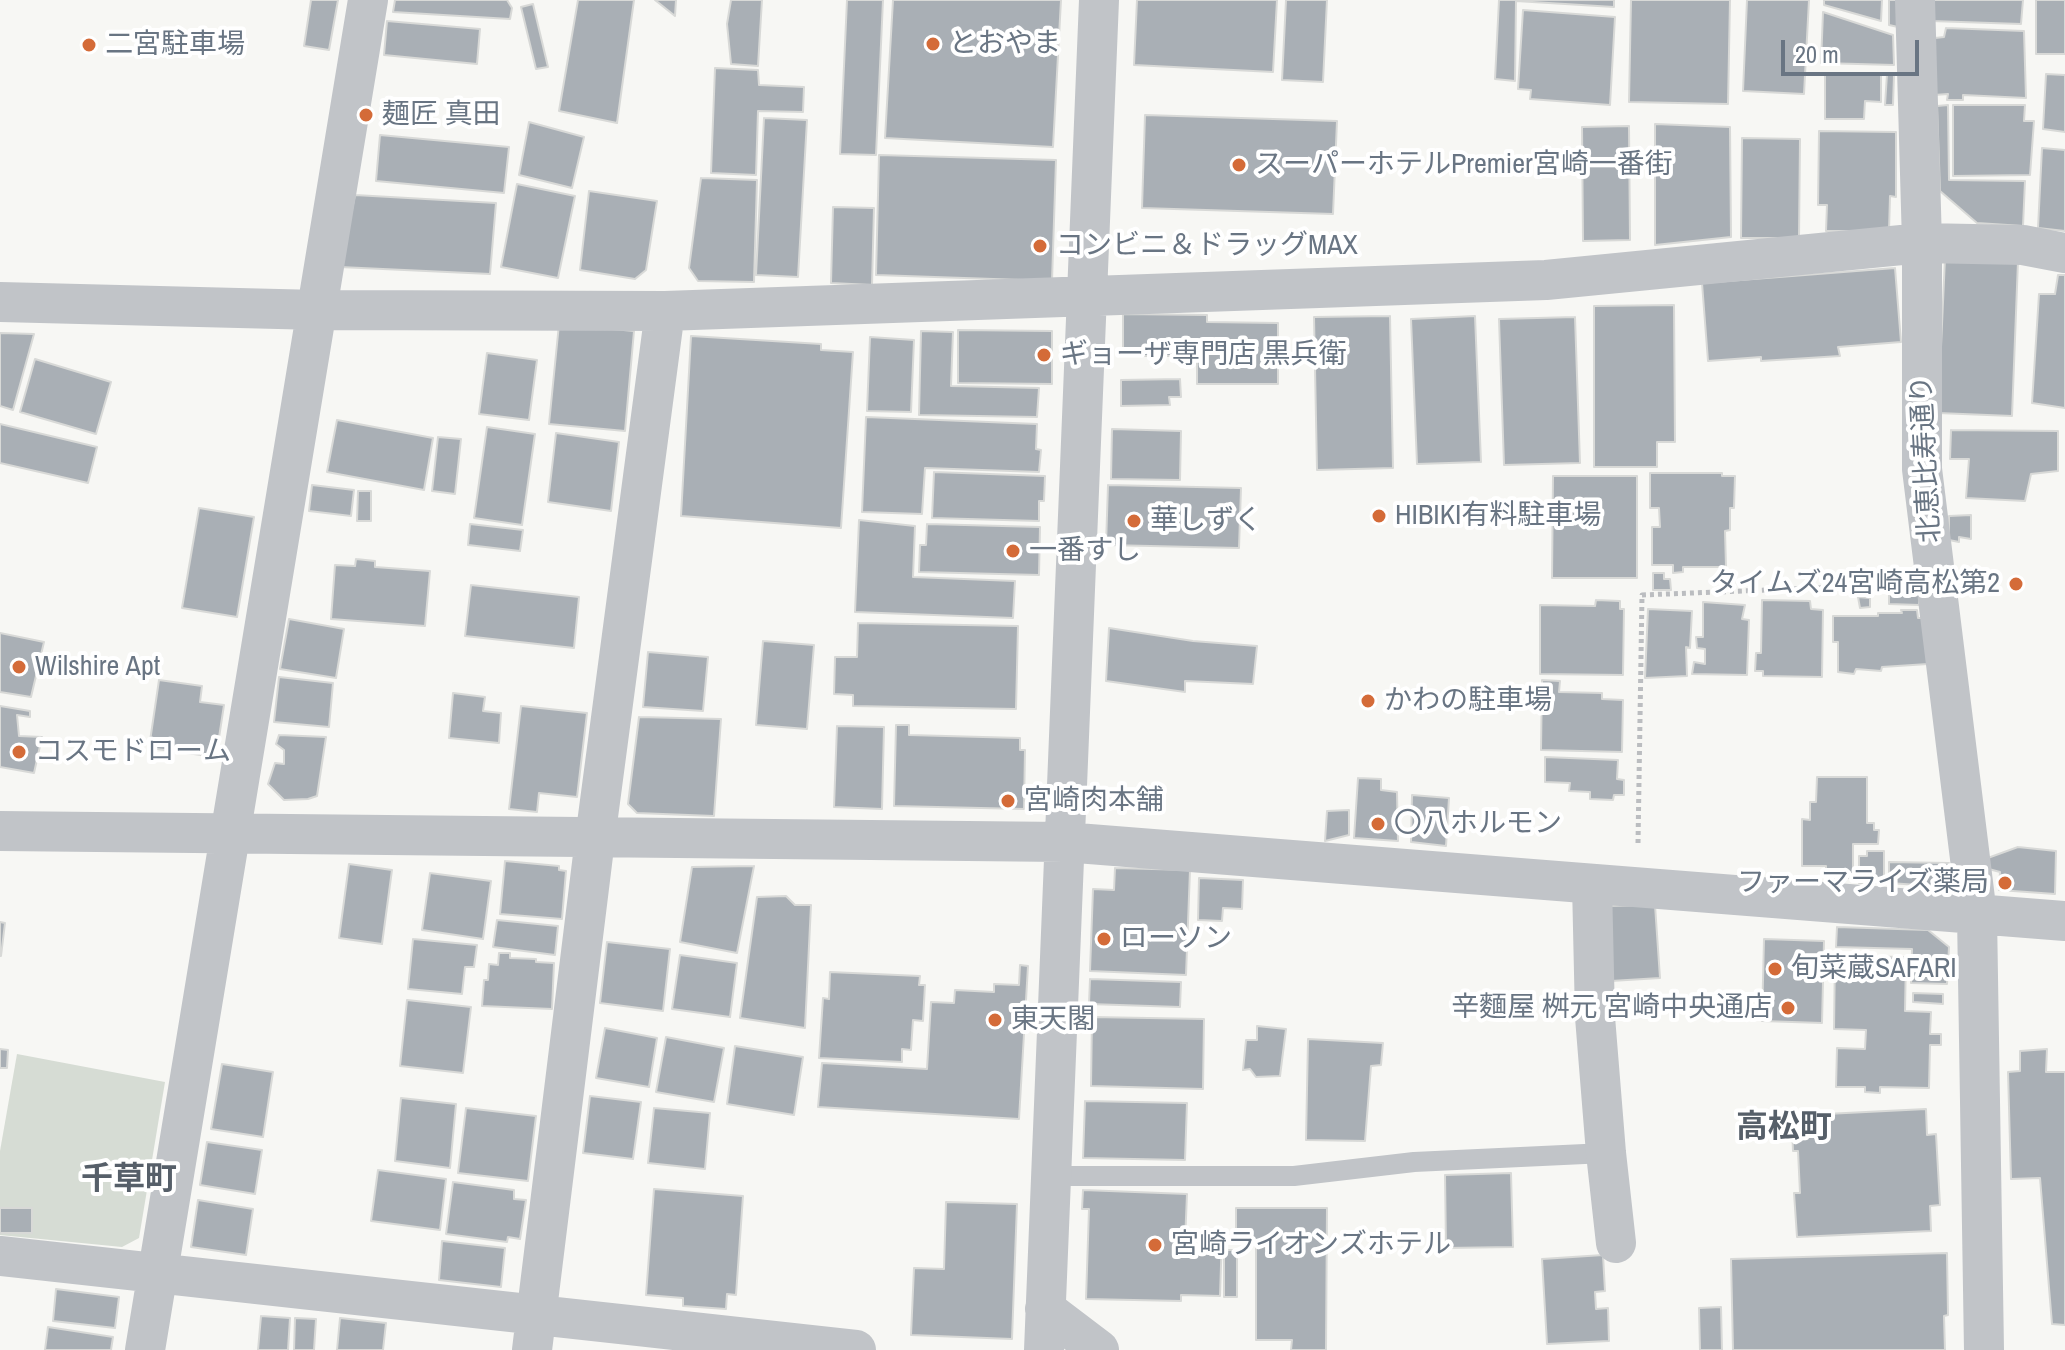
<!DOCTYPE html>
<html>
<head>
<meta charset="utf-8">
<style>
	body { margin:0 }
	#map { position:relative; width:2065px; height:1350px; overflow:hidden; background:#f7f7f4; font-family:"Archivo Narrow",sans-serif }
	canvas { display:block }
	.scale { position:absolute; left:1781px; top:40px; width:138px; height:36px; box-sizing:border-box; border:4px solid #697583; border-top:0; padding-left:10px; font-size:24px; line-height:28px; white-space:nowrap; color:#697583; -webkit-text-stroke:6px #fff; paint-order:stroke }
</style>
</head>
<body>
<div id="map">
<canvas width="2065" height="1350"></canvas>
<div class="scale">20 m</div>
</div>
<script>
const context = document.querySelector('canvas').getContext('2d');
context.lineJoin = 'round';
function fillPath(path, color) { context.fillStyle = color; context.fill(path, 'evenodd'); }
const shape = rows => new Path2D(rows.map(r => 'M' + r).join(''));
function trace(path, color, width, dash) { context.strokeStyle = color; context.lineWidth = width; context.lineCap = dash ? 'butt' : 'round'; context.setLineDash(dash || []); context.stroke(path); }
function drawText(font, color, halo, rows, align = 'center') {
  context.font = font + ' "Archivo Narrow","Noto Sans JP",sans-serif'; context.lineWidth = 8; context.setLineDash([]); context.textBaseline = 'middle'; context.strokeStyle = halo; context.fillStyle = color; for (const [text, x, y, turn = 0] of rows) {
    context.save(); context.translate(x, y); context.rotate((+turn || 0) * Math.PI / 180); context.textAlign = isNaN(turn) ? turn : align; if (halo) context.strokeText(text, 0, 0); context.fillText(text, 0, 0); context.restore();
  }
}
fillPath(shape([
	[17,1054,165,1082,139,1238,122,1247,0,1235,0,1151]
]), '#d6dcd4');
const building = shape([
	[311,0,338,0,329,50,304,46,311,0],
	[395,0,507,0,512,8,510,19,393,12,395,0],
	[578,0,634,0,617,123,559,111,578,0],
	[655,0,676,0,675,16,655,0],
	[731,0,762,0,758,66,731,64,727,24,731,0],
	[847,0,883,0,876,155,840,154,847,0],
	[893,0,1061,0,1053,147,885,138,893,0],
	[1137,0,1277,0,1273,72,1134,65,1137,0],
	[1286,0,1327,0,1323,82,1282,80,1286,0],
	[1499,0,1614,0,1614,7,1516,1,1515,81,1495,79,1499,0],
	[1631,0,1730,0,1728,104,1629,102,1631,0],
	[1747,0,1809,0,1804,94,1743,91,1747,0],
	[1824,0,1882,0,1881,21,1824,5,1824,0],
	[1889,0,1897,0,1898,27,1889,25,1889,0],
	[1931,0,2023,0,2021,24,1931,21,1931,0],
	[2036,0,2065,0,2065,54,2036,54,2036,0],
	[533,4,548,67,536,69,521,7,533,4],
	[1523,10,1615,17,1610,105,1530,99,1531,90,1518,89,1523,10],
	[1823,12,1893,35,1894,65,1821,63,1823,12],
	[387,21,480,29,477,64,384,55,387,21],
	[1946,28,2024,31,2026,98,1963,95,1963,100,1947,100,1948,94,1934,95,1935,38,1944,37,1946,28],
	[715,68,758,70,759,85,804,87,803,112,758,111,756,175,711,173,715,68],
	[1887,74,1894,75,1893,105,1885,105,1887,74],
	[2046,74,2065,75,2065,132,2043,129,2046,74],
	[1825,75,1881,75,1881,102,1865,101,1864,119,1825,119,1825,75],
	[1948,105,1949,180,2025,181,2023,226,1977,223,1940,191,1937,106,1948,105],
	[1953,105,2025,105,2024,121,2034,121,2030,175,1953,176,1953,105],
	[1145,115,1337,121,1333,214,1142,208,1145,115],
	[764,118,807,120,798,277,756,275,764,118],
	[529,122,584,137,572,188,519,175,529,122],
	[1655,124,1730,127,1731,237,1655,245,1655,124],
	[1629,126,1630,240,1583,241,1582,127,1629,126],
	[1819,131,1896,132,1896,197,1890,196,1889,231,1826,231,1827,205,1818,205,1819,131],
	[380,135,509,147,504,193,376,181,380,135],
	[1742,138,1800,139,1799,238,1741,238,1742,138],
	[2042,148,2065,150,2065,231,2038,228,2042,148],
	[879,155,1056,160,1052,281,876,275,879,155],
	[701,178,757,180,754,282,698,281,689,268,701,178],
	[517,184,575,196,558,278,501,267,517,184],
	[589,191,657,201,646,270,635,279,580,270,589,191],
	[355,195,496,203,490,274,340,267,355,195],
	[833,207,874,208,872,285,831,283,833,207],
	[1945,258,2018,261,2012,416,1938,413,1945,258],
	[1895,268,1901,342,1838,347,1840,356,1761,361,1761,357,1708,361,1702,283,1895,268],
	[2058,275,2065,275,2065,408,2032,403,2039,294,2055,294,2058,275],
	[1674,305,1675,442,1657,442,1657,467,1594,467,1594,306,1674,305],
	[1123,314,1207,315,1207,322,1278,323,1278,384,1197,384,1197,356,1123,356,1123,314],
	[1390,316,1393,468,1317,470,1314,317,1390,316],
	[1475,316,1481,462,1417,464,1411,319,1475,316],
	[1575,317,1580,463,1504,465,1499,319,1575,317],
	[559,324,634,331,625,431,549,424,559,324],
	[958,330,1052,331,1052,384,958,383,958,330],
	[921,331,953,332,951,386,1039,388,1037,417,919,415,921,331],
	[0,333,34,334,13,410,0,406,0,333],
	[691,336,821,344,821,350,853,352,841,528,681,516,691,336],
	[870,337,914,340,911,412,867,411,870,337],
	[487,353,537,360,529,420,479,414,487,353],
	[35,359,111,382,96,434,20,412,35,359],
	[1180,379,1181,397,1169,397,1170,405,1121,406,1121,380,1180,379],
	[866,417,1037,424,1036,449,1041,450,1039,472,925,468,922,514,862,512,866,417],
	[337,420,433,438,424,490,327,472,337,420],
	[0,424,97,447,88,483,0,463,0,424],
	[487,427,535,434,522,525,474,518,487,427],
	[1112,429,1181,431,1180,480,1111,479,1112,429],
	[1951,430,2058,431,2058,471,2031,474,2025,501,1966,498,1969,459,1950,459,1951,430],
	[556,433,619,442,611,511,548,502,556,433],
	[438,437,461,439,455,494,432,491,438,437],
	[934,472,1045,476,1044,501,1039,501,1039,521,932,518,934,472],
	[1650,473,1722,473,1722,476,1735,476,1734,508,1730,508,1730,530,1725,531,1726,567,1683,567,1683,572,1673,573,1673,565,1652,565,1652,527,1660,527,1659,508,1650,508,1650,473],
	[1553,476,1637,476,1637,578,1552,578,1553,476],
	[312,485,354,490,351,516,309,511,312,485],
	[1108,485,1241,488,1239,548,1106,545,1108,485],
	[358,491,371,491,371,521,357,521,358,491],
	[199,508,254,517,237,617,182,608,199,508],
	[1971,515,1971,539,1959,537,1959,542,1949,540,1949,516,1971,515],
	[859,520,915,526,913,577,1015,581,1013,618,855,612,859,520],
	[470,524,523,530,520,551,468,545,470,524],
	[927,524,1040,527,1039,575,919,572,920,545,926,545,927,524],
	[356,559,375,561,375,567,430,571,425,626,331,619,335,565,355,566,356,559],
	[1653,573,1664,573,1664,579,1670,579,1671,590,1653,590,1653,573],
	[471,585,579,597,574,648,465,636,471,585],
	[1902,591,1919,592,1919,605,1889,604,1889,595,1902,595,1902,591],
	[1858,597,1870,598,1870,607,1860,608,1858,597],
	[1596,600,1620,601,1620,609,1624,609,1623,675,1540,674,1540,605,1595,606,1596,600],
	[1762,600,1810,601,1811,609,1823,610,1822,677,1763,676,1763,671,1755,671,1756,653,1761,653,1762,600],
	[1703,602,1745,605,1742,619,1749,620,1747,675,1692,674,1694,662,1705,664,1705,649,1697,648,1696,637,1703,637,1703,602],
	[1648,609,1692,611,1690,648,1686,647,1687,676,1645,678,1648,609],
	[1901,610,1917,610,1918,618,1925,618,1928,664,1882,667,1881,671,1856,669,1854,674,1838,672,1838,642,1833,642,1833,616,1878,616,1878,613,1902,613,1901,610],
	[289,619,344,629,336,678,280,669,289,619],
	[858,623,1018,626,1016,709,853,706,853,695,834,694,835,657,857,657,858,623],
	[1109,628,1193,641,1257,646,1253,684,1185,681,1185,692,1106,681,1109,628],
	[0,633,44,642,31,697,0,692,0,633],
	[763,641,814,645,807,729,756,725,763,641],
	[648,652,708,657,703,711,643,707,648,652],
	[279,677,333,683,329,727,274,722,279,677],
	[159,680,202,686,200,702,224,705,216,757,149,748,159,680],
	[1542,680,1560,681,1559,692,1602,693,1602,699,1623,700,1622,752,1541,750,1542,680],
	[453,693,485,697,483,711,501,713,499,743,449,738,453,693],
	[0,706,30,711,30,717,17,715,19,736,42,737,34,773,0,767,0,706],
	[521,706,587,713,577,797,539,793,537,812,509,809,521,706],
	[639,717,721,719,714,816,637,813,628,804,639,717],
	[896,725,909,725,909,735,1020,738,1020,750,1025,750,1024,809,894,806,896,725],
	[837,726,884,727,882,809,834,807,837,726],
	[279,735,326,737,317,796,308,799,284,800,268,784,275,763,284,764,284,750,276,744,279,735],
	[1545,757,1618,760,1617,779,1624,780,1624,795,1614,795,1613,800,1590,799,1590,792,1569,791,1570,783,1545,782,1545,757],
	[1817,777,1867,777,1867,823,1874,823,1874,830,1879,830,1878,844,1853,844,1853,878,1826,878,1826,866,1802,866,1802,819,1810,820,1810,802,1816,802,1817,777],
	[1358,778,1381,779,1381,790,1397,792,1398,841,1354,838,1358,778],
	[1412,795,1449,798,1446,846,1411,842,1412,795],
	[1349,810,1349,835,1325,841,1327,811,1349,810],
	[2018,847,2056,851,2055,894,1999,890,2000,872,1985,868,1985,859,2018,847],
	[1867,851,1884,851,1884,883,1859,883,1859,856,1867,856,1867,851],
	[505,861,559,866,559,870,566,871,562,919,500,914,505,861],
	[1889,862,1949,863,1948,887,1889,883,1889,862],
	[349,864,392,870,382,944,339,938,349,864],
	[754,866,737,953,680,942,692,867,754,866],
	[1115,868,1190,870,1186,975,1090,971,1093,889,1114,890,1115,868],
	[430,873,491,881,483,939,422,930,430,873],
	[1199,878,1243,880,1242,909,1223,908,1222,921,1198,920,1199,878],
	[786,896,795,905,811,905,805,1028,740,1018,757,897,786,896],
	[1655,905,1660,978,1611,981,1606,906,1655,905],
	[497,920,558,926,555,955,493,947,497,920],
	[0,922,5,923,1,956,0,956,0,922],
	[1837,927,1928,930,1949,947,1947,984,1911,983,1912,949,1836,947,1837,927],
	[413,939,477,945,474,967,465,967,462,994,408,989,413,939],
	[1764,939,1824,941,1822,1023,1762,1021,1764,939],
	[607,942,670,949,663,1011,600,1003,607,942],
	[499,953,510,953,510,958,536,959,536,962,554,963,552,1009,482,1006,484,980,488,980,489,964,498,965,499,953],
	[680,955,737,963,730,1017,672,1009,680,955],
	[1835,956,1906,957,1905,1011,1931,1012,1930,1034,1941,1034,1941,1045,1930,1045,1929,1088,1880,1087,1880,1093,1865,1092,1865,1087,1836,1087,1837,1048,1865,1049,1866,1030,1834,1029,1835,956],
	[1020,965,1028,966,1019,1119,818,1107,822,1063,927,1069,931,1002,954,1003,955,990,994,992,994,984,1019,985,1020,965],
	[830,972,920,976,919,985,925,985,923,1021,913,1020,911,1050,902,1049,902,1062,819,1058,823,998,829,999,830,972],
	[1090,979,1181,982,1180,1007,1089,1004,1090,979],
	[1913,993,1943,994,1943,1004,1913,1002,1913,993],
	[407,1000,471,1007,463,1073,400,1066,407,1000],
	[1092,1017,1204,1019,1203,1089,1091,1086,1092,1017],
	[1257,1026,1286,1029,1280,1076,1256,1077,1250,1069,1243,1070,1246,1040,1257,1040,1257,1026],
	[605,1028,657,1038,649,1087,596,1078,605,1028],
	[666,1037,724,1048,714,1102,656,1092,666,1037],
	[1308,1039,1383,1043,1381,1065,1371,1066,1365,1141,1306,1140,1308,1039],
	[735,1046,803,1057,794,1115,727,1104,735,1046],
	[0,1049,8,1050,7,1068,0,1068,0,1049],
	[2047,1049,2046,1072,2065,1072,2065,1325,2052,1324,2040,1178,2011,1179,2008,1072,2020,1071,2020,1051,2047,1049],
	[222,1064,273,1072,263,1137,211,1129,222,1064],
	[590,1096,641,1102,633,1159,583,1153,590,1096],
	[401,1098,456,1104,450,1168,395,1161,401,1098],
	[1085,1101,1187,1103,1185,1160,1083,1158,1085,1101],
	[466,1108,536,1116,528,1181,458,1173,466,1108],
	[654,1108,710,1113,705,1169,648,1163,654,1108],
	[1926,1109,1927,1135,1936,1134,1940,1205,1930,1206,1931,1231,1797,1237,1794,1193,1800,1193,1798,1151,1793,1151,1792,1126,1826,1125,1826,1114,1926,1109],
	[207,1142,262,1150,255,1194,200,1185,207,1142],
	[378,1170,446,1179,440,1230,371,1221,378,1170],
	[1511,1173,1513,1247,1446,1248,1445,1175,1511,1173],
	[453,1182,514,1190,514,1199,526,1200,520,1239,508,1237,507,1242,446,1234,453,1182],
	[654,1189,743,1196,736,1295,727,1294,726,1309,683,1306,683,1298,646,1295,654,1189],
	[1083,1190,1187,1194,1185,1242,1205,1243,1205,1234,1222,1235,1220,1296,1181,1295,1181,1301,1086,1299,1089,1209,1082,1209,1083,1190],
	[198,1200,253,1209,246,1255,191,1247,198,1200],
	[946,1202,1017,1204,1012,1339,911,1335,914,1268,944,1269,946,1202],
	[0,1208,32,1208,32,1233,0,1233,0,1208],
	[1236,1208,1327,1208,1326,1350,1291,1350,1292,1340,1256,1340,1256,1241,1236,1241,1236,1208],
	[442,1241,505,1248,501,1287,439,1280,442,1241],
	[1224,1250,1237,1250,1237,1297,1224,1297,1224,1250],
	[1947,1253,1948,1315,1944,1316,1945,1350,1733,1350,1731,1259,1947,1253],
	[1603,1255,1605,1291,1595,1292,1596,1309,1608,1308,1609,1341,1547,1344,1542,1259,1603,1255],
	[56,1289,119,1297,115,1328,53,1321,56,1289],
	[1721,1307,1722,1350,1700,1350,1699,1308,1721,1307],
	[261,1316,290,1318,288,1350,258,1350,261,1316],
	[295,1318,316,1319,314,1350,294,1350,295,1318],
	[340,1318,386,1323,383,1350,337,1350,340,1318],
	[48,1327,113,1337,111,1350,45,1350,48,1327]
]);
fillPath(building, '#a9afb5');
trace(building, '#d8d9d7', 2);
trace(shape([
	[1638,843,1642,595,1892,585]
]), '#bbbdc0', 5, [4, 4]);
trace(shape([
	[1051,1176,1294,1176,1414,1162,1606,1153]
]), '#c1c4c8', 20);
trace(shape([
	[1915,0,1922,243,1922,469,1977,915,1984,1350],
	[0,302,318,310,665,311,1546,280,1922,243,2023,245,2065,253],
	[0,831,1064,842,2065,921],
	[1592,884,1595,1017,1606,1153,1616,1243],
	[0,1256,856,1350],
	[1045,1309,1099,1350],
	[145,1350,368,0],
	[532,1350,595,839,665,311],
	[1044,1350,1099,0]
]), '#c1c4c8', 40);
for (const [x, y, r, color] of [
	[933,44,8,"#d46b38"],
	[89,45,8,"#d46b38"],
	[366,115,8,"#d46b38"],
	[1239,165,8,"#d46b38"],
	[1040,246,8,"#d46b38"],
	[1044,355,8,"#d46b38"],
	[1379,516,8,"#d46b38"],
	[1134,521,8,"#d46b38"],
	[1013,551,8,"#d46b38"],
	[2016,584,8,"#d46b38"],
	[19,667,8,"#d46b38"],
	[1368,701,8,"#d46b38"],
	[19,752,8,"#d46b38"],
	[1008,801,8,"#d46b38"],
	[1378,824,8,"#d46b38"],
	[2005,883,8,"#d46b38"],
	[1104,939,8,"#d46b38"],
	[1775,969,8,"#d46b38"],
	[1788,1008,8,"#d46b38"],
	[995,1020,8,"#d46b38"],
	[1155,1245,8,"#d46b38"]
]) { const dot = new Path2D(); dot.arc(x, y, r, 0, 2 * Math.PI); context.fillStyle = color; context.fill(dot); trace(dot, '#fff', 3); }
drawText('28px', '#697583', '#fff', [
	["とおやま",949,44],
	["二宮駐車場",105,45],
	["麺匠 真田",382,115],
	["スーパーホテルPremier宮崎一番街",1255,165],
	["コンビニ＆ドラッグMAX",1056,246],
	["ギョーザ専門店 黒兵衛",1060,355],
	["HIBIKI有料駐車場",1395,516],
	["華しずく",1150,521],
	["一番すし",1029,551],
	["タイムズ24宮崎高松第2",2000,584,"right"],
	["Wilshire Apt",35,667],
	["かわの駐車場",1384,701],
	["コスモドローム",35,752],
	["宮崎肉本舗",1024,801],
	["〇八ホルモン",1394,824],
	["ファーマライズ薬局",1989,883,"right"],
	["ローソン",1120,939],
	["旬菜蔵SAFARI",1791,969],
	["辛麵屋 桝元 宮崎中央通店",1772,1008,"right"],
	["東天閣",1011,1020],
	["宮崎ライオンズホテル",1171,1245]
], 'left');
drawText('28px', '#697583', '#fff', [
	["北恵比寿通り",1927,459,-93]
]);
drawText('bold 32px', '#565f69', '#fff', [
	["高松町",1784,1128],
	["千草町",129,1180]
]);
</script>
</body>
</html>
